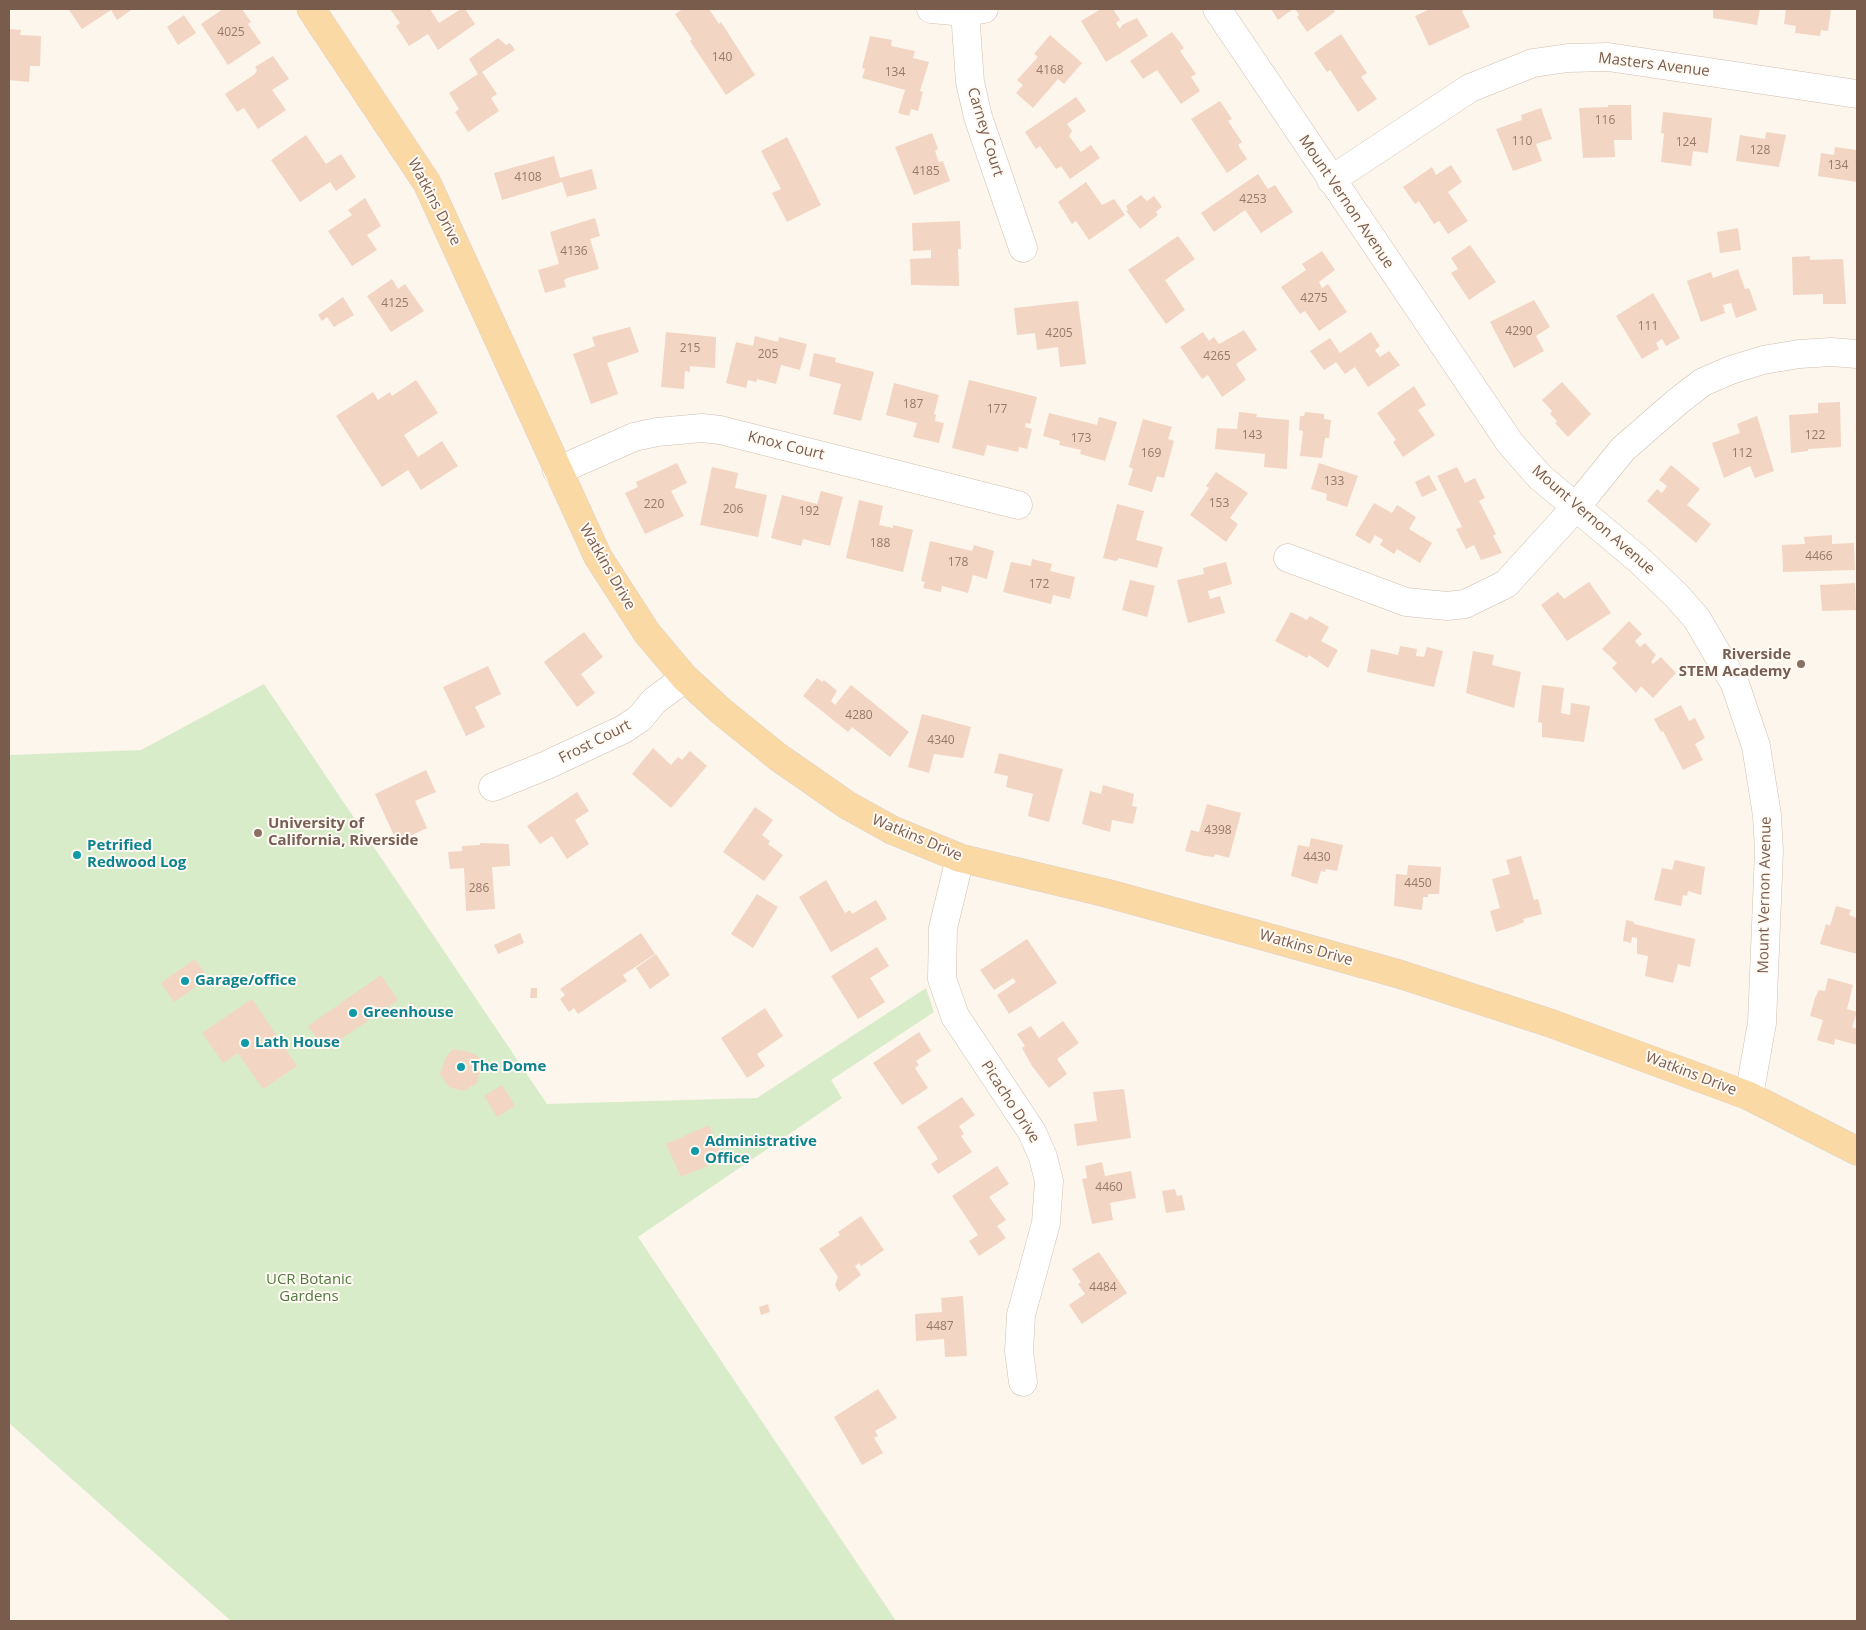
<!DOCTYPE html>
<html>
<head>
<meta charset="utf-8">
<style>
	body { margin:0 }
	#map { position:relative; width:1866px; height:1630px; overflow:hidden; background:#fdf6ec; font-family:"Open Sans",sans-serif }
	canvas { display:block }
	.frame { position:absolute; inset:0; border:10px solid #7a5c4d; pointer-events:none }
</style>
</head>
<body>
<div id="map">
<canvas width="1866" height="1630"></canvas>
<div class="frame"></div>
</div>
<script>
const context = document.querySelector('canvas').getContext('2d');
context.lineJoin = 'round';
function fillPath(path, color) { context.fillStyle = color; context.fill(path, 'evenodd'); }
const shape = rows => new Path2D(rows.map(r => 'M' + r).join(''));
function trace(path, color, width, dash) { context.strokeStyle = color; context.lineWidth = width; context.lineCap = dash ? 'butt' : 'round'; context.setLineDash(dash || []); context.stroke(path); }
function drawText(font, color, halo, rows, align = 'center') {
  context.font = font + ' "Open Sans",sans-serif'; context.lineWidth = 4; context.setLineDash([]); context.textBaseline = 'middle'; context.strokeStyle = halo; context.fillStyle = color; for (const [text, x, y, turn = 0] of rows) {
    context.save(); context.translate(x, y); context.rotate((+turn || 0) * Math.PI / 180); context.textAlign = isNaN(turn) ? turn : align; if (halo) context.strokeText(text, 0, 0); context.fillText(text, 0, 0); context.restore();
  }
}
fillPath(shape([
	[264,684,547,1104,757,1098,926,988,934,1012,831,1080,842,1098,638,1237,896,1621,231,1621,9,1423,9,755,141,750]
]), '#d8ecc9');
fillPath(shape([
	[71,9,131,9,131,10,117,20,111,10,82,29,69,10],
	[223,9,242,9,251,22,248,24,261,43,228,65,201,24],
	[390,9,430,9,439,23,461,9,465,9,475,24,438,50,428,34,409,46,396,26,400,23],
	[683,9,709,9,719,24,721,22,755,75,726,95,690,41,692,39,675,14],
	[1101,9,1113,9,1120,20,1116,23,1120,29,1122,25,1137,18,1148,36,1106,62,1081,21],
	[1271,9,1293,9,1278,20],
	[1295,9,1333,9,1335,12,1307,32,1297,17,1299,15],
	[1430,9,1466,9,1462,11,1470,27,1429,46,1415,16],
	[1713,9,1760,9,1757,25,1713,18],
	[1786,9,1831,9,1828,31,1821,30,1820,36,1795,33,1796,26,1784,24],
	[184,15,196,33,178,45,167,27],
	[9,29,21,30,20,35,41,36,40,66,30,66,29,82,9,80],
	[1172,32,1184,48,1180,51,1196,74,1191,77,1200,91,1181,104,1157,70,1143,79,1130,61],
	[1341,34,1367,73,1361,77,1377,99,1358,112,1330,70,1327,72,1314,53],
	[1050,35,1082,63,1064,84,1058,79,1033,108,1016,93,1023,85,1017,80,1038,57,1034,54],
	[870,36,892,40,891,46,915,51,913,58,929,62,920,91,923,92,918,111,911,109,909,116,898,113,905,90,862,78,865,69,862,68],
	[498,38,506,45,510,43,515,50,482,72,497,94,491,98,499,111,468,132,455,112,459,109,449,93,478,74,469,59],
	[273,56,289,79,272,90,286,110,258,129,244,108,237,112,225,94,255,74,257,70,255,67],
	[1076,97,1086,111,1067,124,1072,131,1069,136,1081,152,1091,145,1100,158,1070,179,1061,166,1056,169,1040,146,1036,149,1025,132],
	[1220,101,1232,119,1228,121,1242,142,1238,145,1247,159,1227,173,1191,119],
	[1608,105,1631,105,1632,140,1614,140,1615,157,1583,158,1579,108,1608,107],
	[1541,108,1552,139,1536,144,1542,161,1513,171,1496,129,1522,120,1521,115],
	[1663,112,1712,118,1708,153,1693,151,1691,166,1661,162,1664,134,1661,133],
	[1766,132,1786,135,1779,167,1736,161,1740,135,1765,139],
	[932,133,938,149,935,151,939,162,943,161,950,181,914,195,895,147],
	[306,135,326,164,341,154,356,177,336,191,330,182,300,202,271,160],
	[787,137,821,205,787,222,772,193,781,189,761,151],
	[1835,147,1857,150,1857,182,1818,176,1821,153,1834,155],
	[554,156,560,178,592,169,597,189,567,197,562,182,502,200,494,173],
	[1451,165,1462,182,1448,192,1468,221,1448,234,1439,221,1434,224,1419,201,1415,204,1403,187,1432,167,1436,175],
	[1258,174,1268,189,1275,185,1293,212,1261,233,1245,210,1214,232,1201,213],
	[1086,182,1102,205,1114,199,1125,215,1089,240,1076,221,1072,224,1058,202],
	[1141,195,1147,201,1154,196,1162,207,1156,212,1158,215,1140,229,1126,211,1128,210,1126,206],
	[365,198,381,226,367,235,377,250,352,266,328,231,352,215,348,210],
	[595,218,600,236,590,239,599,269,567,278,564,280,566,287,545,293,538,270,559,264,550,232],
	[960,221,961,249,958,249,959,286,911,285,910,259,931,258,931,250,913,251,912,223],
	[1738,228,1741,250,1720,253,1717,232],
	[1178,236,1195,259,1165,280,1185,310,1166,324,1128,270],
	[1470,245,1496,282,1469,300,1451,273,1458,269,1451,258],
	[1322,251,1335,270,1319,282,1322,288,1328,284,1347,312,1319,331,1305,311,1300,314,1281,287,1306,270,1302,264],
	[1810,256,1810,260,1843,259,1846,304,1823,304,1823,294,1793,295,1792,257],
	[1738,269,1745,289,1749,288,1757,310,1736,318,1731,303,1723,305,1725,313,1701,322,1687,281,1711,272,1713,278],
	[392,279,398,289,405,284,424,311,391,332,367,296],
	[1653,293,1680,338,1666,346,1662,339,1656,343,1659,349,1642,359,1616,316],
	[343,297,354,315,334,327,327,317,322,321,318,315],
	[1534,300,1550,327,1536,336,1544,351,1514,368,1490,322],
	[1078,301,1086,364,1060,367,1058,347,1037,350,1035,333,1017,335,1014,308],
	[630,327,639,352,607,363,618,394,591,404,573,354,595,346,592,337],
	[1244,330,1257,350,1236,364,1246,380,1222,397,1208,375,1202,379,1180,347,1203,332,1209,341,1214,337,1219,344],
	[666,332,716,337,715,368,690,366,690,372,685,371,684,389,661,387],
	[1371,332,1380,346,1375,350,1380,357,1389,351,1400,365,1368,387,1355,367,1345,374,1336,362,1324,370,1310,351,1330,338,1340,353],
	[755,336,778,342,779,337,807,344,800,370,781,365,776,384,757,379,756,382,748,380,746,388,726,383,736,342,753,346],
	[814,353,836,358,835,362,874,372,861,421,833,414,841,384,809,376],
	[416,380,438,413,404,435,418,457,442,441,458,466,421,490,408,470,382,487,336,416,373,392,378,400,390,392,392,396],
	[969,380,1037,397,1030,424,1026,423,1025,427,1032,429,1027,449,1019,447,1018,452,987,445,984,456,952,448],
	[1562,382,1591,414,1568,437,1555,423,1557,421,1550,414,1552,411,1542,400],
	[894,383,939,395,934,414,936,415,935,421,944,423,939,443,913,437,917,423,886,415],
	[1414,386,1426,405,1418,410,1435,435,1403,457,1393,442,1396,440,1377,413],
	[1840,402,1841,447,1808,449,1808,451,1791,453,1789,415,1818,413,1818,403],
	[1239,412,1257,414,1256,417,1289,420,1287,469,1264,467,1265,454,1215,449,1217,428,1237,429],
	[1305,412,1324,414,1324,419,1331,420,1329,438,1325,438,1322,458,1300,456,1303,431,1299,430,1300,416,1304,416],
	[1049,413,1097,425,1099,417,1117,422,1105,461,1080,454,1081,450,1059,445,1060,441,1043,436],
	[1757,416,1774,471,1755,478,1750,466,1724,478,1712,443,1740,433,1737,424],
	[1143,419,1172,427,1168,439,1174,441,1164,478,1157,476,1152,492,1128,485,1133,469,1129,467],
	[677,463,687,483,671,491,684,516,645,534,625,493,638,487,636,482],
	[1319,463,1358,476,1347,507,1326,500,1327,494,1311,489],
	[1671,465,1700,489,1687,505,1711,524,1696,543,1647,501,1657,489,1662,493,1667,486,1659,480],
	[712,467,738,473,735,488,767,495,758,537,700,525],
	[1457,467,1465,483,1475,478,1485,498,1479,501,1496,534,1493,536,1502,553,1481,560,1474,545,1466,549,1456,529,1462,527,1437,476],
	[1216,472,1248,493,1230,518,1238,524,1226,542,1190,515,1209,488,1206,486],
	[1429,475,1437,490,1422,497,1415,482],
	[821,491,843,497,830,546,803,539,801,546,771,538,782,495,817,504],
	[859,500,883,506,879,525,893,528,893,525,913,530,903,572,846,558],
	[1374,503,1392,513,1397,505,1416,517,1409,529,1432,543,1420,563,1397,549,1394,554,1380,545,1383,540,1375,535,1370,544,1355,535],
	[1117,504,1144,511,1136,540,1163,547,1157,568,1119,558,1116,561,1103,558],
	[1832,535,1832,544,1854,543,1855,570,1783,572,1782,545,1805,544,1804,537],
	[930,541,972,551,974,545,994,551,987,579,973,575,968,593,942,586,941,592,923,588,925,582,921,581],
	[1032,559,1052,564,1050,571,1075,577,1070,599,1053,595,1051,604,1003,592,1011,562,1031,566],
	[1226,562,1232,584,1208,591,1210,599,1220,596,1225,613,1188,623,1177,580,1204,574,1203,568],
	[1130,580,1155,586,1147,617,1122,610],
	[1589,582,1611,613,1567,641,1541,605,1558,592,1564,599],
	[1855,583,1856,610,1822,611,1820,585],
	[1291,612,1307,620,1310,616,1329,627,1321,641,1338,650,1328,668,1309,655,1307,658,1275,641],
	[1629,621,1642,634,1635,641,1640,647,1645,643,1656,655,1651,662,1653,664,1661,657,1676,673,1653,698,1641,686,1636,693,1612,668,1617,663,1602,649],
	[584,632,603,657,581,674,595,693,577,707,544,662],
	[1400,646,1417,649,1416,656,1424,657,1427,647,1443,651,1434,687,1367,672,1371,649,1398,655],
	[1473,651,1494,655,1492,665,1521,672,1514,708,1466,693],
	[488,666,501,694,475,707,485,727,466,736,443,687],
	[817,678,822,682,824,680,837,691,831,701,835,705,851,685,909,732,890,757,852,727,848,732,803,696],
	[1542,685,1564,688,1561,713,1570,715,1571,703,1590,706,1584,742,1542,737,1542,723,1538,722],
	[1681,705,1689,721,1695,718,1705,738,1695,744,1703,760,1683,770,1663,731,1661,732,1654,719],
	[922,714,971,727,963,758,934,754,929,773,908,767],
	[653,748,671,765,678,757,682,760,690,751,707,766,671,808,632,774],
	[999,753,1063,769,1049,822,1028,816,1033,794,1006,787,1008,776,994,773],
	[426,770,436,792,415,801,427,828,397,842,375,794],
	[1103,785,1134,794,1132,806,1137,807,1133,824,1112,820,1110,832,1082,824,1090,791,1101,794],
	[577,792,589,811,575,820,589,844,567,859,552,836,540,844,527,826],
	[1207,804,1241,813,1229,858,1215,854,1214,857,1205,856,1185,851,1191,830,1199,832],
	[755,807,773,820,762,835,770,841,768,844,783,855,764,881,723,852],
	[1311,838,1343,845,1337,871,1326,869,1325,872,1321,871,1317,884,1291,876,1298,845,1309,847],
	[480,843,509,844,510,866,492,867,495,909,466,911,464,868,450,869,448,852,462,851,462,846,480,845],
	[1521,856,1534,900,1538,899,1542,914,1523,919,1524,922,1515,926,1496,932,1490,911,1500,908,1492,879,1510,874,1506,860],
	[1675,860,1705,867,1701,895,1688,891,1687,896,1683,895,1681,906,1654,900,1662,868,1672,870],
	[1408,865,1441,867,1439,894,1428,894,1428,897,1423,897,1422,910,1394,906,1396,874,1407,875],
	[826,880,845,913,850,910,852,914,876,900,887,919,831,952,799,897],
	[757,894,778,907,753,948,731,934],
	[1836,906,1851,910,1849,915,1857,918,1857,954,1820,944,1826,924,1830,926],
	[1626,920,1634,922,1634,924,1695,939,1690,967,1678,964,1673,983,1645,976,1648,956,1637,954,1637,938,1632,937,1631,943,1623,941],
	[520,933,524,943,498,954,494,945],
	[641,933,655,954,623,975,627,981,578,1014,574,1008,569,1012,560,999,565,995,560,989],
	[1027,939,1057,983,1009,1014,997,995,1016,982,1013,978,994,990,980,970],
	[877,947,889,966,870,978,885,1002,858,1019,831,976],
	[656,954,670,975,650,989,636,968],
	[195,959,208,978,174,1002,161,983],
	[381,975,398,1000,325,1050,308,1026],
	[1828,978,1853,985,1847,1009,1857,1012,1852,1027,1857,1029,1857,1045,1835,1039,1834,1045,1817,1040,1823,1020,1810,1016,1815,998,1819,990,1825,991],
	[531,988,537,988,537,998,530,998],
	[252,999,297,1066,263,1089,238,1053,223,1063,202,1033],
	[765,1008,783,1036,757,1054,765,1066,747,1078,721,1038],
	[1063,1021,1079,1043,1057,1059,1067,1074,1049,1088,1032,1066,1022,1048,1025,1046,1017,1034,1031,1026,1039,1038],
	[919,1032,931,1051,916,1061,919,1065,915,1068,928,1088,902,1105,873,1063],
	[453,1049,473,1053,482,1060,477,1083,463,1091,449,1087,440,1074,446,1057],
	[502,1085,515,1106,497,1117,484,1096],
	[1124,1089,1131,1138,1077,1146,1074,1124,1097,1121,1093,1092],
	[962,1097,975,1115,959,1126,964,1134,961,1136,972,1152,938,1174,931,1164,938,1159,917,1127],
	[709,1125,724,1159,681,1177,666,1144],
	[1102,1162,1105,1176,1131,1171,1136,1198,1110,1203,1113,1220,1092,1224,1082,1179,1087,1178,1085,1166],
	[997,1166,1009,1184,989,1197,1006,1220,997,1226,1006,1238,979,1256,969,1241,978,1235,952,1196],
	[1175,1189,1177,1196,1182,1195,1185,1210,1166,1213,1162,1191],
	[861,1216,884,1250,861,1266,859,1263,855,1266,861,1275,839,1292,835,1285,838,1277,819,1249,840,1235,838,1232],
	[1099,1252,1127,1293,1082,1324,1069,1305,1085,1294,1078,1284,1081,1282,1072,1269],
	[963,1296,967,1356,945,1357,944,1339,916,1341,915,1314,942,1312,941,1298],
	[768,1304,770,1312,761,1315,759,1307],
	[878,1389,897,1418,875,1431,878,1436,874,1438,883,1453,862,1465,834,1417]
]), '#f3d5c3');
const minor = shape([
	[931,9,965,12,984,9],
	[1217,9,1510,443,1540,477,1638,559,1676,595,1697,619,1735,684,1756,746,1767,815,1769,851,1762,1023,1749,1096],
	[965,12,970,82,978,117,1023,248],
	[1331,180,1470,88,1533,63,1568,58,1608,57,1857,94],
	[557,471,634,437,657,432,702,428,720,430,1018,505],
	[1288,558,1406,602,1447,606,1465,604,1506,584,1576,507,1623,449,1677,402,1703,382,1731,370,1763,360,1799,354,1831,352,1857,354],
	[493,787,547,765,624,729,640,718,654,701,685,678],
	[960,858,943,928,942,979,955,1016,1032,1132,1043,1157,1049,1181,1046,1223,1021,1315,1019,1351,1023,1382]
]);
const major = shape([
	[311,9,427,183,598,557,647,633,685,678,721,711,778,757,847,805,892,830,960,858,1106,893,1263,936,1399,974,1550,1023,1749,1096,1857,1151]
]);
trace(minor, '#d1beb0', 29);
trace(major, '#dad1cd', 29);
trace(minor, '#fff', 28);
trace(major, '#fbd9a5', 28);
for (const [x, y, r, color] of [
	[1801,664,5,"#8d6e63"],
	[258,833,5,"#8d6e63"],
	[77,855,5,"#0f9aa8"],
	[185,981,5,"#0f9aa8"],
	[353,1013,5,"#0f9aa8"],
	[245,1043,5,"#0f9aa8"],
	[461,1067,5,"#0f9aa8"],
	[695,1151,5,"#0f9aa8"]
]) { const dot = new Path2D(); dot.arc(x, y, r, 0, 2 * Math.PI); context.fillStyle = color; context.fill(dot); trace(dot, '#fffaf3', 2); }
drawText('12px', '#987a6a', null, [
	["4025",231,33],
	["140",722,58],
	["4168",1050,71],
	["134",895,73],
	["116",1605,121],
	["110",1522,142],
	["124",1686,143],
	["128",1760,151],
	["134",1838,166],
	["4185",926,172],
	["4108",528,178],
	["4253",1253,200],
	["4136",574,252],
	["4275",1314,299],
	["4125",395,304],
	["111",1648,327],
	["4290",1519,332],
	["4205",1059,334],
	["215",690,349],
	["205",768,355],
	["4265",1217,357],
	["187",913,405],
	["177",997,410],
	["143",1252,436],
	["122",1815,436],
	["173",1081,439],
	["169",1151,454],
	["112",1742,454],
	["133",1334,482],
	["153",1219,504],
	["220",654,505],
	["206",733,510],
	["192",809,512],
	["188",880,544],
	["4466",1819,557],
	["178",958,563],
	["172",1039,585],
	["4280",859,716],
	["4340",941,741],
	["4398",1218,831],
	["4430",1317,858],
	["4450",1418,884],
	["286",479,889],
	["4460",1109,1188],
	["4484",1103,1288],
	["4487",940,1327]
]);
drawText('15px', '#7a5c4d', '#fffaf3', [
	["Masters Avenue",1654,65,7],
	["Carney Court",985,132,73],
	["Watkins Drive",434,202,62],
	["Mount Vernon Avenue",1346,202,56],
	["Knox Court",786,446,14],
	["Mount Vernon Avenue",1593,520,41],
	["Watkins Drive",607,567,60],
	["Frost Court",595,742,-27],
	["Watkins Drive",917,838,23],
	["Mount Vernon Avenue",1765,895,-89],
	["Watkins Drive",1306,948,16],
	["Watkins Drive",1691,1074,21],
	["Picacho Drive",1010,1102,57]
]);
drawText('bold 15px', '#785e54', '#fffaf3', [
	["Riverside",1791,655],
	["STEM Academy",1791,672],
	["University of",268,824,"left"],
	["California, Riverside",268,841,"left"]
], 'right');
drawText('bold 15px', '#0d838f', '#fffaf3', [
	["Petrified",87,846],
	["Redwood Log",87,863],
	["Garage/office",195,981],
	["Greenhouse",363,1013],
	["Lath House",255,1043],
	["The Dome",471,1067],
	["Administrative",705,1142],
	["Office",705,1159]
], 'left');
drawText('15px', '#537a41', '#fffaf3', [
	["UCR Botanic",309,1280],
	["Gardens",309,1297]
]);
</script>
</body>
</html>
